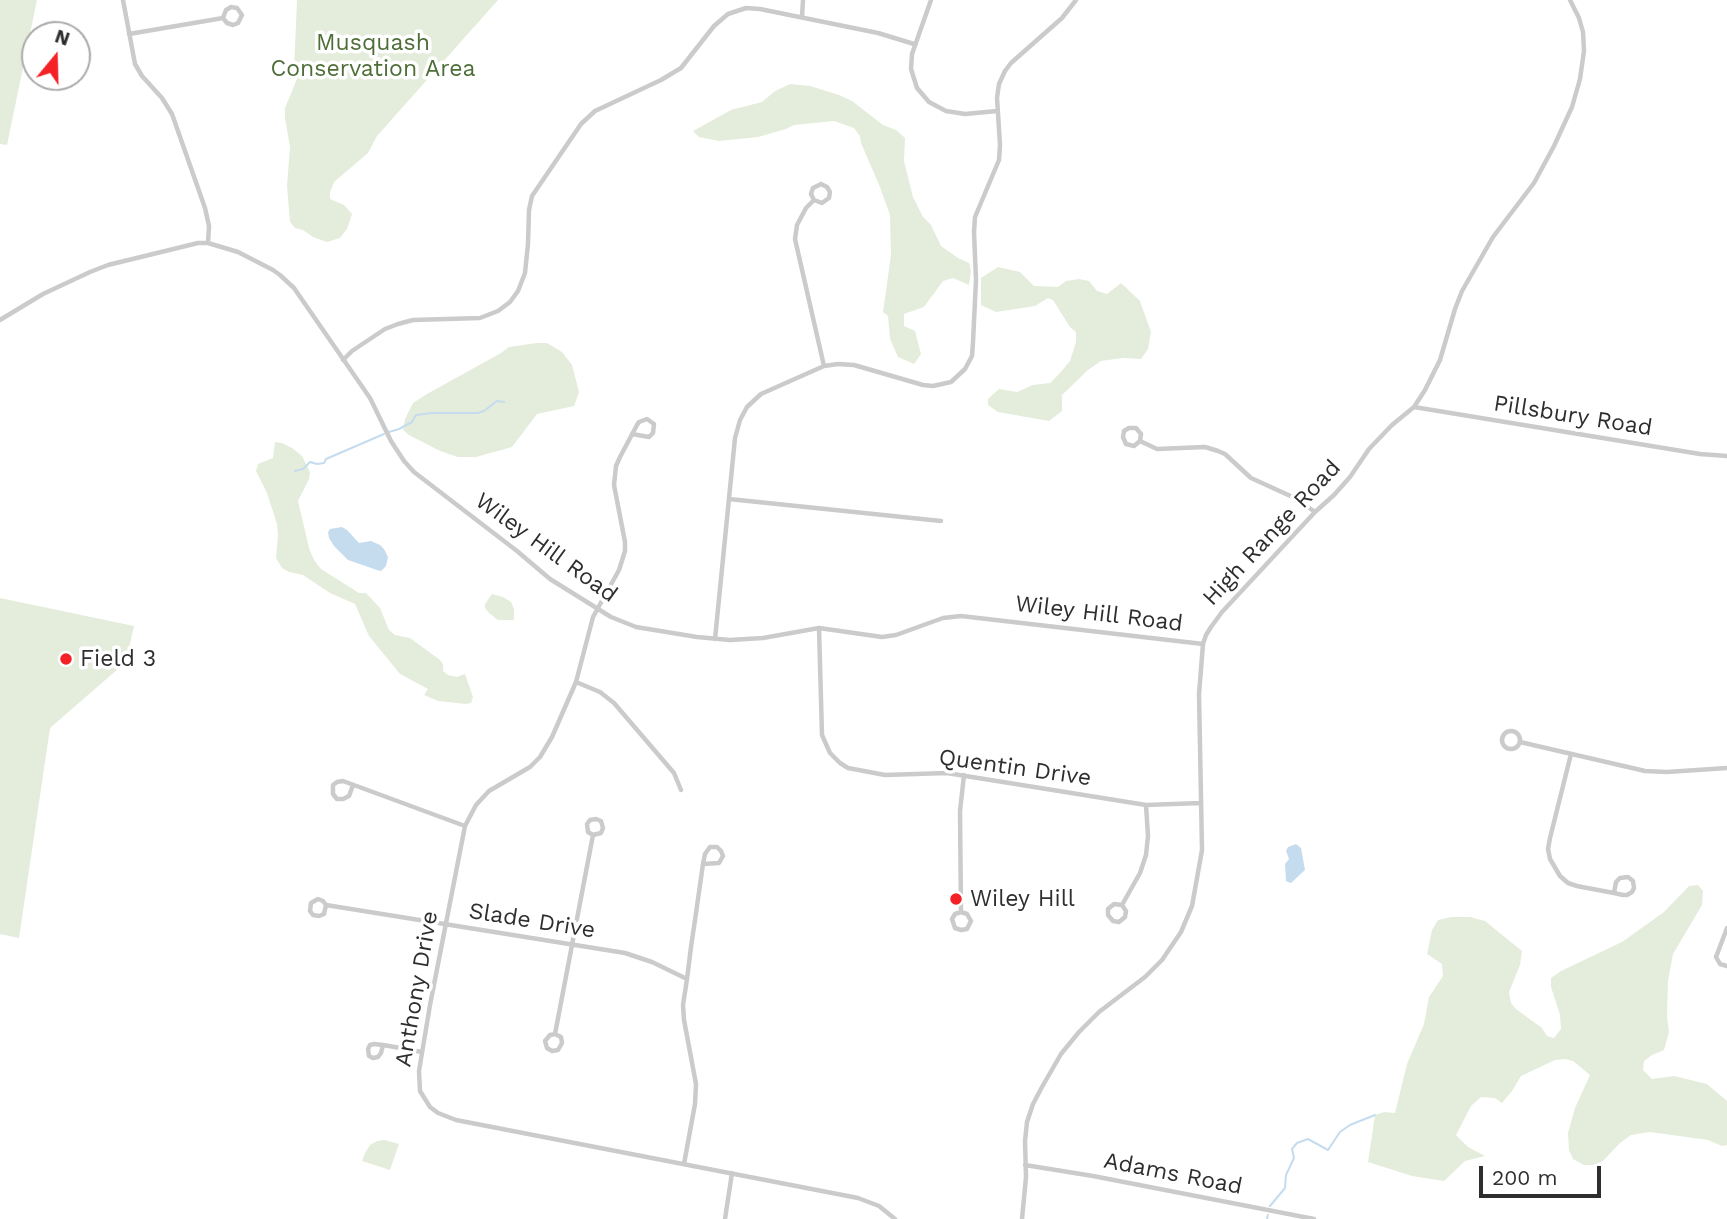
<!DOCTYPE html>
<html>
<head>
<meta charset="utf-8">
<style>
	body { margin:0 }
	#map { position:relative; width:1727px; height:1219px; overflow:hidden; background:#fff; font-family:"Work Sans",sans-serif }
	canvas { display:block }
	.north { position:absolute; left:21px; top:21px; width:70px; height:70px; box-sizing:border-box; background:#fff; border:2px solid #ababab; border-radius:50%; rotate:19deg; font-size:19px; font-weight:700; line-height:28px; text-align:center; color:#2e2e2e }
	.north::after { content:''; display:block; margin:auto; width:24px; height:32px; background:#f42127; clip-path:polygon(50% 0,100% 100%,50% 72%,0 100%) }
	.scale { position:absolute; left:1479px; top:1166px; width:122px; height:32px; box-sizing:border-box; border:4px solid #2e2e2e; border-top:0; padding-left:9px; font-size:21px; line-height:24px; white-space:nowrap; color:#2e2e2e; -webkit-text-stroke:5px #fff; paint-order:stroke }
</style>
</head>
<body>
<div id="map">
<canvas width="1727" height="1219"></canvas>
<div class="north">N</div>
<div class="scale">200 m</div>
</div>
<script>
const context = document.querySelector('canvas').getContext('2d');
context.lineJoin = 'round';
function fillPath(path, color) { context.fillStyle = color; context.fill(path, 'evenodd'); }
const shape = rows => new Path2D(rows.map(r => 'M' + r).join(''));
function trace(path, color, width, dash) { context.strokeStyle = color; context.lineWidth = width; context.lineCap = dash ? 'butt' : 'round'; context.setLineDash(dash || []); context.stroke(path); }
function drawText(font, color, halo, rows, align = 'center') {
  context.font = font + ' "Work Sans",sans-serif'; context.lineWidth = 7; context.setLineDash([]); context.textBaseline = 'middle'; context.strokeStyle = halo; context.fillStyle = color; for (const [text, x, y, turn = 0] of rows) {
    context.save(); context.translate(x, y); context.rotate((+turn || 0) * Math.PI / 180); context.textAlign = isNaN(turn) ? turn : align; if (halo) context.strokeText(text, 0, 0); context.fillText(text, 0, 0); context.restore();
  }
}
fillPath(shape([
	[0,0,37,0,7,145,0,144],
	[297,0,498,0,377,136,368,153,334,182,330,192,330,199,344,205,352,214,347,229,340,238,327,242,313,237,303,230,295,228,290,222,287,186,290,147,285,118,285,108,299,74,294,70],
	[790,84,810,86,839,95,852,101,883,125,896,130,905,138,904,161,913,197,923,217,931,225,941,246,958,258,969,263,971,271,969,285,953,278,943,281,924,307,904,314,904,326,915,331,918,343,921,354,914,364,898,357,890,339,888,316,883,312,891,255,890,215,880,187,861,143,860,136,854,128,834,121,794,125,786,129,758,137,719,141,699,137,693,131,731,110,762,102,775,91],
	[998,267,1020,272,1034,286,1058,287,1066,281,1079,279,1089,281,1097,291,1107,294,1121,283,1140,301,1151,332,1148,349,1141,359,1123,358,1101,361,1088,370,1062,395,1062,411,1049,421,998,412,988,405,988,399,999,389,1017,392,1033,385,1050,383,1060,373,1070,361,1076,342,1076,332,1070,327,1053,300,1048,298,1035,306,996,312,981,305,981,278],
	[537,343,547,343,562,352,572,365,579,392,574,406,537,414,512,447,476,457,458,457,440,451,409,435,403,430,405,419,413,403,427,394,501,353,509,347],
	[275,442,282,443,292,448,302,456,310,472,309,479,298,501,309,548,314,560,321,569,359,593,366,593,380,608,389,630,395,635,410,638,440,660,443,664,443,671,448,675,457,677,465,674,473,697,471,703,466,704,438,701,424,695,428,689,400,674,369,636,355,604,330,593,303,575,289,572,282,568,276,558,278,535,277,524,267,493,256,471,258,464,273,458],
	[492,594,503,597,511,602,514,609,514,620,498,620,489,613,485,608,485,604],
	[0,598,134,626,126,662,50,728,19,938,0,934],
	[1698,885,1703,891,1702,905,1673,954,1668,981,1667,1016,1669,1032,1664,1050,1652,1055,1644,1061,1643,1070,1652,1079,1674,1076,1707,1084,1727,1101,1727,1145,1722,1146,1708,1140,1650,1132,1631,1135,1620,1143,1603,1161,1593,1165,1584,1165,1573,1159,1569,1150,1568,1133,1575,1108,1590,1075,1573,1061,1565,1059,1555,1060,1521,1076,1512,1091,1502,1103,1495,1098,1481,1097,1471,1106,1456,1135,1468,1147,1485,1156,1465,1161,1444,1181,1412,1176,1368,1162,1375,1115,1384,1112,1395,1113,1407,1064,1424,1024,1429,997,1443,976,1442,964,1427,954,1432,930,1438,920,1451,917,1470,917,1485,921,1522,951,1520,965,1509,992,1511,1003,1516,1009,1542,1028,1547,1036,1554,1038,1561,1029,1560,1015,1551,987,1551,978,1561,971,1622,942,1664,912,1689,886],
	[384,1140,399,1144,390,1170,362,1161,365,1153,370,1145,377,1141]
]), '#e4eddb');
fillPath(shape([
	[342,527,347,530,359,543,371,541,380,545,384,549,388,557,386,566,381,571,377,570,348,560,334,546,329,538,328,532,330,529],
	[1296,844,1301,848,1305,870,1291,883,1288,882,1286,881,1285,864,1289,859,1286,851,1288,847]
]), '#c5dcef');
trace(shape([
	[389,432,399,429,412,422,416,415,432,413,478,413,484,411,497,401,504,402],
	[295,471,303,469,310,462,317,464,324,463,326,459,384,434],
	[1270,1206,1285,1188,1286,1175,1294,1158,1292,1149,1297,1143,1308,1139,1328,1150,1340,1132,1350,1125,1375,1115],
	[1267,1219,1268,1215]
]), '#c5dcef', 2);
trace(shape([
	[123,0,135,64,142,76,162,98,172,114,205,208,209,226,208,243],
	[931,0,912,54,911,69,917,88,929,102,946,111,965,114,997,111],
	[802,17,803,0],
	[129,34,223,18,226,10,231,7,237,8,242,15,238,23,233,25,227,23,223,18],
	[0,320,43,294,90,272,108,265,198,243,208,243,238,252,273,270,280,275,294,288,370,398,391,441,404,461,414,472,517,551,550,579,611,617,636,627,697,637,730,640,763,638,819,628,882,637,896,635,943,618,961,616,1203,644],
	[343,360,352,351,385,329,398,324,413,320,480,318,498,311,510,302,518,291,525,273,528,244,529,210,532,196,581,124,595,111,661,80,681,68,714,26,728,14,746,8,760,9,878,33,914,44],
	[824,366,838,364,854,365,923,385,933,386,951,382,965,369,972,356,973,342,976,280,974,232,975,217,999,160,1000,145,997,98,999,84,1005,71,1011,63,1062,18,1076,0],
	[1414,407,1700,454,1727,456],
	[632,434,649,437,653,433,654,424,647,419,639,422,637,425,620,457,616,466,614,485,625,542,625,551,619,570,593,617,576,682,552,737,540,757,530,767,489,791,476,805,465,826,430,1005,419,1071,420,1091,430,1107,438,1113,456,1120,858,1198,879,1206,895,1219],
	[1140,441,1134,446,1126,444,1123,437,1124,431,1129,428,1136,428,1141,434,1140,441,1157,449,1205,447,1218,451,1225,454,1251,478,1297,499,1315,512],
	[729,499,941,521],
	[819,628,822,735,830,753,840,763,848,768,885,775,947,773,1146,805,1201,803],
	[715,639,735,438,740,420,747,407,761,394,824,366,795,239,797,225,806,208,814,200,822,203,829,198,830,192,827,187,821,184,813,188,811,194,814,200],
	[576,682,600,692,614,703,674,773,681,790],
	'1502 740a9 9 0 1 1 18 0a9 9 0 1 1-18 0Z',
	[1520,742,1645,771,1667,772,1727,768],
	[1571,754,1550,838,1548,849,1550,859,1560,876,1568,883,1577,886,1582,887,1614,893,1623,895,1627,895,1632,892,1634,888,1633,881,1628,877,1620,878,1616,882,1614,893],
	[353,785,349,796,343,799,337,799,333,794,333,785,337,782,343,781,465,826],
	[326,905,324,914,319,916,313,915,310,911,311,903,318,899,323,901,326,905,625,953,652,962,687,979],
	[1122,905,1126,911,1125,917,1119,922,1113,921,1108,915,1108,909,1114,904,1122,905,1140,873,1146,855,1148,836,1146,805],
	[961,912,967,914,971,921,967,929,961,930,955,928,952,919,955,914,961,912,960,811,964,775],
	[1727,928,1716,957,1720,964,1727,966],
	[555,1034,561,1037,562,1043,558,1050,552,1051,547,1048,545,1041,550,1035,555,1034,593,835,601,833,603,828,601,821,596,819,590,820,587,824,588,832,593,835],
	[383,1045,381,1053,378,1057,373,1058,369,1056,368,1049,370,1045,374,1044,383,1045,389,1046,422,1052],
	[684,1164,695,1104,696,1084,684,1020,683,1005,687,979,691,947,695,920,703,864,705,854,710,847,717,847,721,851,723,856,719,863,703,864],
	[1025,1165,1093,1176,1314,1219],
	[725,1219,732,1173],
	[1022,1219,1026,1177,1025,1141,1027,1122,1033,1104,1042,1087,1061,1054,1079,1032,1099,1012,1145,977,1162,960,1181,932,1192,906,1202,850,1199,694,1203,644,1206,635,1211,627,1222,612,1315,512,1334,495,1350,477,1369,449,1392,425,1414,407,1425,390,1440,360,1455,309,1462,291,1493,237,1534,183,1554,146,1572,107,1580,79,1584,51,1583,32,1579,18,1570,0]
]), '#cbcbcb', 4.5);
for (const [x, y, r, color] of [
	[66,659,7,"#f42127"],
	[956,899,7,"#f42127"]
]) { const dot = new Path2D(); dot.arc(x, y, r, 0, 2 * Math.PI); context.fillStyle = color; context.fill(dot); trace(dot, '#fff', 2.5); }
drawText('23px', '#4e6e38', '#fff', [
	["Musquash",373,43],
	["Conservation Area",373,69]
]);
drawText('23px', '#2e2e2e', '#fff', [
	["Pillsbury Road",1573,416,9],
	["High Range Road",1272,533,-47],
	["Wiley Hill Road",546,548,36],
	["Wiley Hill Road",1099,614,7],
	["Quentin Drive",1015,768,8],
	["Slade Drive",532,921,9],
	["Anthony Drive",417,989,-80],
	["Adams Road",1173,1174,11]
]);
drawText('23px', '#2e2e2e', '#fff', [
	["Field 3",80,659],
	["Wiley Hill",970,899]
], 'left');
</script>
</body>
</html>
